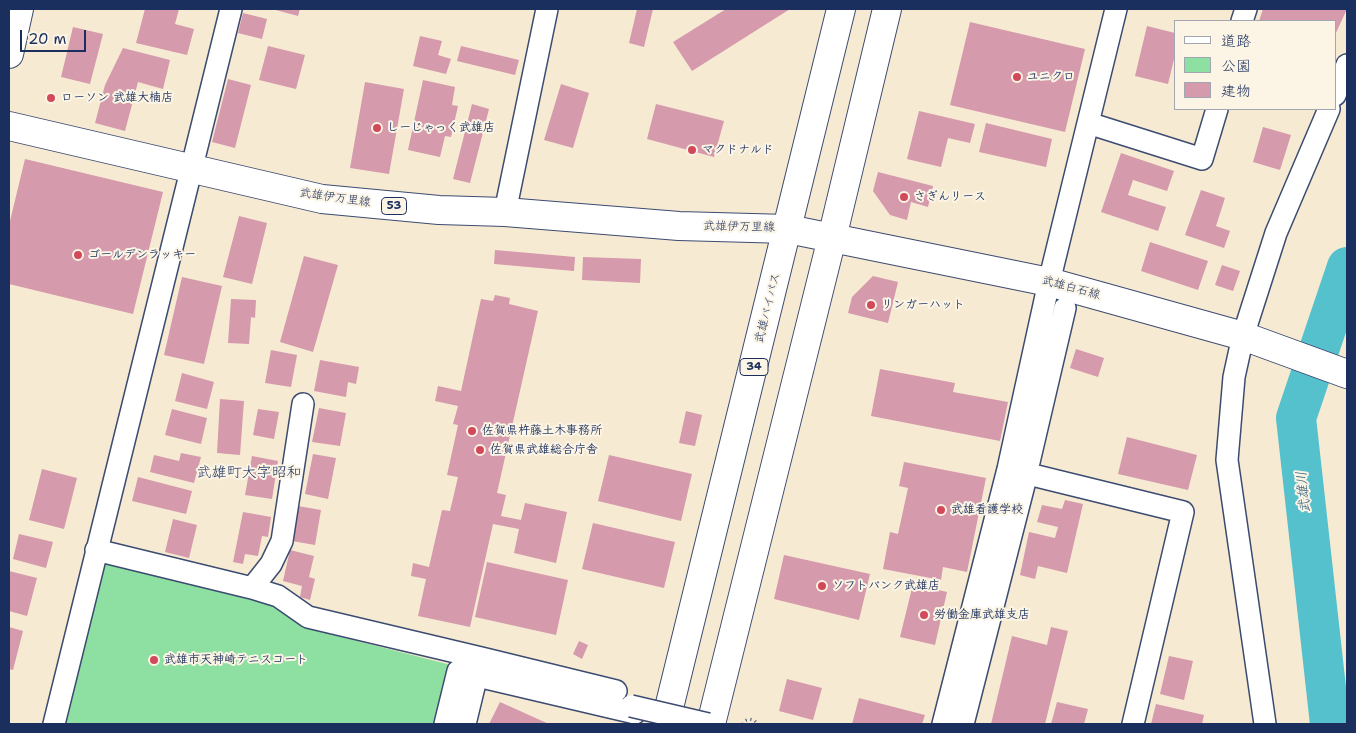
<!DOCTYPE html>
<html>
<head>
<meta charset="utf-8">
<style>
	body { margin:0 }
	#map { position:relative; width:1356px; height:733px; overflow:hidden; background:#f7ead3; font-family:"Shantell Sans","Klee One",sans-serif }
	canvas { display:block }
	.frame { position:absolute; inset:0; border:10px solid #1b2f5e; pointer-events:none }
	.legend { position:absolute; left:1174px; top:20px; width:162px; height:90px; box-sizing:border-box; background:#fcf5e5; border:1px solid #a2a6af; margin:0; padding:6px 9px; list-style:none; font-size:15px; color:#1b2f5e }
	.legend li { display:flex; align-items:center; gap:10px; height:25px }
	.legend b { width:25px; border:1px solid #a2a6af }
	.scale { position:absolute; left:20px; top:30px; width:66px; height:22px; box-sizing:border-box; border:2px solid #1b2f5e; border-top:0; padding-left:6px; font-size:15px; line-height:18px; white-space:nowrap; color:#1b2f5e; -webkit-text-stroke:4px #fcf5e5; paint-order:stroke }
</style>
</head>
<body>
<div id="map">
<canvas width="1356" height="733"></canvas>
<div class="frame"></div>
<ul class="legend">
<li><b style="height:6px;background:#fff"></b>道路</li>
<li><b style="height:14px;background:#8de0a1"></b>公園</li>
<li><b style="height:14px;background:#d59aac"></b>建物</li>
</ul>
<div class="scale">20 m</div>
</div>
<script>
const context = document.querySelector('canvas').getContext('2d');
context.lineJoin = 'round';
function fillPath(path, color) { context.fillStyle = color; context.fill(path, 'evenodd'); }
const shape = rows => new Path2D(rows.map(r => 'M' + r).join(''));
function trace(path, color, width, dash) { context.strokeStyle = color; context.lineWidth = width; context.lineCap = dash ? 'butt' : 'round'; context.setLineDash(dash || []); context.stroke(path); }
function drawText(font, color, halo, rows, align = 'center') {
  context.font = font + ' "Shantell Sans","Klee One",sans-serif'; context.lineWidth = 4; context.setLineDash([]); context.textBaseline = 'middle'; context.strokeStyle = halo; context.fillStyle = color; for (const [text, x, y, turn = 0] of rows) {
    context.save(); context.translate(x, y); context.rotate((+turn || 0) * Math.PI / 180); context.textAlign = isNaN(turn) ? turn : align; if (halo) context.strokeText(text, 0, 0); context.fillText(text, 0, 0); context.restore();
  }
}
fillPath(shape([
	[103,561,268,601,310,629,451,665,436,724,64,724]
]), '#8de0a1');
trace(shape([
	[1330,724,1296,418,1347,267]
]), '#54c1cc', 40);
fillPath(shape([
	[145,9,179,9,175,24,194,29,187,55,136,43],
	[272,9,300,9,298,16],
	[637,9,653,9,644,47,629,43],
	[726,9,790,9,692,71,673,42],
	[1263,9,1347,9,1335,35,1335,21,1259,21],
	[243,13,267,19,262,39,238,33],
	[970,22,1085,49,1065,132,950,105],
	[1147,26,1175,33,1175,55,1168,84,1135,76],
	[73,27,103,34,90,84,61,77],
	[420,36,442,41,438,55,451,59,446,74,413,66],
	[268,46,305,55,296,89,259,80],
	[461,46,519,60,515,75,457,61],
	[123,48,170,60,163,89,138,82,125,131,95,123,105,85],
	[228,79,251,85,235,148,212,142],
	[423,80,455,87,452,105,458,106,451,137,445,136,440,157,408,150],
	[365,82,404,89,389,174,350,168],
	[561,84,589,93,573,148,544,140],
	[472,104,489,109,470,183,453,179],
	[656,104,724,121,714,157,647,139],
	[919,111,975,124,970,143,948,138,941,167,907,159],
	[986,123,1052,139,1046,167,979,152],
	[1263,127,1291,135,1280,170,1253,162],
	[1121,153,1174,171,1167,191,1133,180,1128,195,1166,207,1158,231,1101,212],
	[25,159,163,192,133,314,9,284,9,225],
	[878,172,933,186,928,207,911,202,907,220,890,215,873,191],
	[1201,190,1225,198,1216,226,1230,231,1224,248,1185,235],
	[239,216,267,223,252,284,223,277],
	[1150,242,1208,261,1198,290,1141,271],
	[495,250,575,257,574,271,494,264],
	[304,256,338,265,313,352,280,342],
	[583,257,641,259,640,283,582,280],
	[1222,265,1240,271,1233,291,1215,285],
	[873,276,898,282,888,323,848,313,852,297],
	[182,277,222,286,204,364,164,355],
	[495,295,510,298,509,304,538,311,497,493,506,495,501,516,521,520,525,503,567,512,556,563,514,553,519,529,493,524,470,627,418,616,426,579,411,576,413,563,429,567,442,510,450,511,458,477,447,475,458,425,453,424,458,406,435,401,438,386,461,391,481,299,493,301],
	[231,299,256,300,255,318,251,317,249,344,228,343],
	[1076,349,1104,358,1098,377,1070,368],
	[271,350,297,355,291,387,265,383],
	[320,360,359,367,356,384,348,382,346,397,314,391],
	[880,369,955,383,953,392,1008,402,1000,441,871,416],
	[182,373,214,382,207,409,175,401],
	[220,399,244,401,240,455,217,453],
	[319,408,346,413,340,446,312,442],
	[172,409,207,418,201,444,165,435],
	[258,409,279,412,274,439,253,435],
	[686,411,702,415,695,446,679,443],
	[1127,437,1197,455,1188,490,1118,474],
	[181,453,201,457,194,483,150,472,154,455,179,461],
	[313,454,336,458,328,499,305,494],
	[609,455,692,474,681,521,598,501],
	[252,456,278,461,272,499,245,495],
	[904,462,986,478,967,572,943,567,941,580,883,569,890,532,898,534,908,488,899,486],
	[42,469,77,478,64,529,29,520],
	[138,477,192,491,186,514,132,501],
	[1065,500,1083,504,1067,573,1038,566,1035,579,1020,575,1029,532,1055,538,1058,527,1037,522,1042,505,1062,509],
	[298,506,321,510,315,545,292,541],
	[243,512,271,517,268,537,262,536,258,556,245,554,243,564,233,562],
	[173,519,197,525,189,558,165,552],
	[593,523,675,542,664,588,582,569],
	[19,534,53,542,46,568,13,559],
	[290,550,314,556,309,577,315,579,310,600,300,597,302,586,283,581],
	[784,555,870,574,859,620,774,599],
	[487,562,568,580,556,635,475,617],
	[9,571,37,578,27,616,9,611],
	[913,584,947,592,935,645,900,637],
	[9,627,23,631,13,670,9,669],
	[1051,627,1068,631,1045,724,991,724,1012,636,1047,645],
	[579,641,588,645,582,659,573,654],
	[1169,656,1193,661,1184,700,1160,694],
	[787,679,822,688,813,720,779,711],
	[859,698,925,715,922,724,852,724],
	[500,702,549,724,489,724],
	[1057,702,1088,709,1084,724,1051,724],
	[1156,704,1204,715,1202,724,1151,724]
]), '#d59aac');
const street = shape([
	[1242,21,1246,9],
	[1335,95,1347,65],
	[1088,123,1202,159,1217,109],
	[505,212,547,9],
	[1029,462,1065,308],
	[1008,469,1183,512,1133,724],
	[96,550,252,588,278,596,308,617,481,658,465,724],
	[252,588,271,564,282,541,303,404],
	[481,658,616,691],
	[486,678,635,713],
	[54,724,231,9],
	[445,724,458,671,467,674],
	[943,724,1008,469,1049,282,1116,9],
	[963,724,1024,485],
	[1265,724,1227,460,1234,377,1243,336,1276,233,1329,109]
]);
const secondary = shape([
	[9,54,19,9],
	[788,229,1049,282,1243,336,1347,374]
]);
const primary = shape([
	[9,126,322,199,439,210,505,212,679,226,788,229]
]);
const highway = shape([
	[665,724,841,9],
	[711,724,832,238,887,9]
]);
trace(street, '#3c4b70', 24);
trace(secondary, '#3c4b70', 30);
trace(primary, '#3c4b70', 30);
trace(highway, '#3c4b70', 30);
trace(shape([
	[743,724,744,721,749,719,754,720,758,724]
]), '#3c4b70', 3, [1, 4]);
trace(street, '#fff', 21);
trace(secondary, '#fff', 28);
trace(primary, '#fff', 28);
trace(highway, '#fff', 28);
const streetBridge = shape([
	[631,706,708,724]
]);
trace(streetBridge, '#3c4b70', 24, []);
trace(streetBridge, '#fff', 21);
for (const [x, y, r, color] of [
	[1017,77,5,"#d1495b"],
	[51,98,5,"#d1495b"],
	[377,128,5,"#d1495b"],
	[692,150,5,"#d1495b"],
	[904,197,5,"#d1495b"],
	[78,255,5,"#d1495b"],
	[871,305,5,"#d1495b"],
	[472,431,5,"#d1495b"],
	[480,450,5,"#d1495b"],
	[941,510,5,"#d1495b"],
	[822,586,5,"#d1495b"],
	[924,615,5,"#d1495b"],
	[154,660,5,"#d1495b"]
]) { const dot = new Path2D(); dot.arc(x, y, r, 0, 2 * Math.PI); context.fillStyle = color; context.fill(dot); trace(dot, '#fcf5e5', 2); }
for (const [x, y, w] of [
	[394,206,25],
	[754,367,28]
]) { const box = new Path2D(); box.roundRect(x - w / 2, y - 8.5, w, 17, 4); context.fillStyle = '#fcf5e5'; context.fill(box); trace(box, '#1b2f5e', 1); }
drawText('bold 11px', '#1b2f5e', null, [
	["53",394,206],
	["34",754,367]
]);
drawText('bold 12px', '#1b2f5e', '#fcf5e5', [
	["ユニクロ",1027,77],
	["ローソン 武雄大楠店",61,98],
	["しーじゃっく武雄店",387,128],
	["マクドナルド",702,150],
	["さぎんリース",914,197],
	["ゴールデンラッキー",88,255],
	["リンガーハット",881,305],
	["佐賀県杵藤土木事務所",482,431],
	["佐賀県武雄総合庁舎",490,450],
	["武雄看護学校",951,510],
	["ソフトバンク武雄店",832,586],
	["労働金庫武雄支店",934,615],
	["武雄市天神崎テニスコート",164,660]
], 'left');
drawText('12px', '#1b2f5e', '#fcf5e5', [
	["武雄伊万里線",335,198,8],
	["武雄伊万里線",739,227,1],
	["武雄白石線",1071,288,15],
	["武雄バイパス",768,308,-76]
]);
drawText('italic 14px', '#2c5b7f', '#fcf5e5', [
	["武雄川",1304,492,-96]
]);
drawText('15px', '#1b2f5e', '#fcf5e5', [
	["武雄町大字昭和",249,473]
]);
</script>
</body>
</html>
